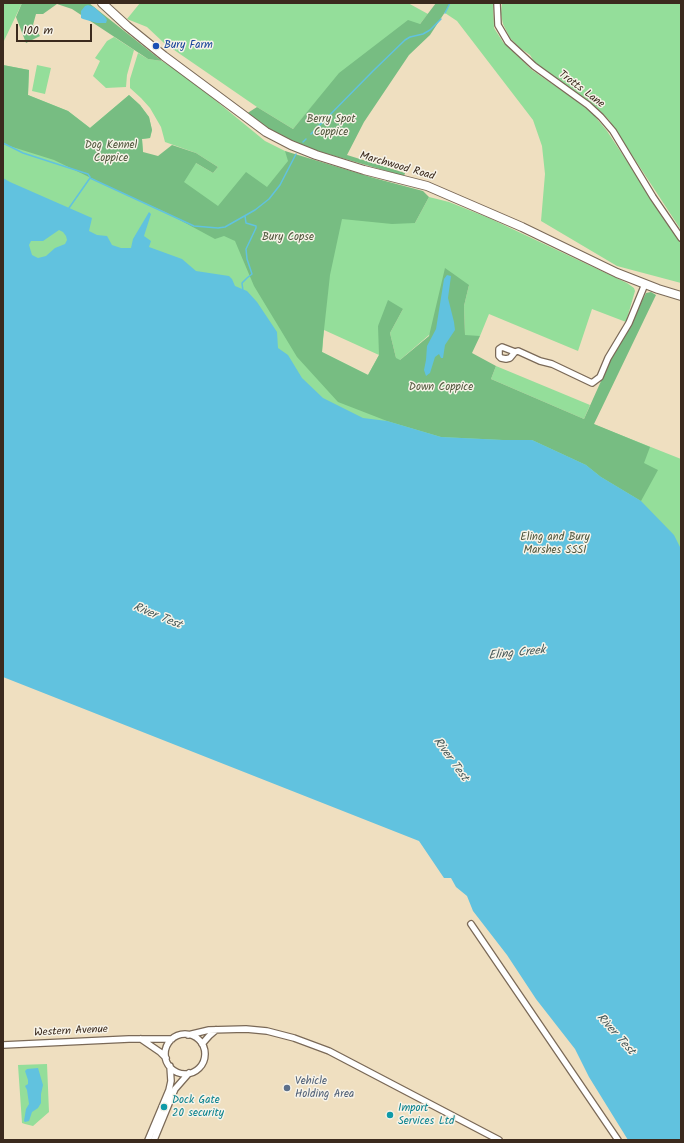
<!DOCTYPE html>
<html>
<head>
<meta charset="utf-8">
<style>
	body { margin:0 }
	#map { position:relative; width:684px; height:1143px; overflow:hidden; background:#efdfc0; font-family:Kalam,sans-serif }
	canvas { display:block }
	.frame { position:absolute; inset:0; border:4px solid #3b2a1e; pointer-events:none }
	.scale { position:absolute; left:16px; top:24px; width:76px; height:18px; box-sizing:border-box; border:2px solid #3b2a1e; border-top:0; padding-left:5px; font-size:12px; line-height:14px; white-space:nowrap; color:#3b2a1e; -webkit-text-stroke:3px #f7f3e8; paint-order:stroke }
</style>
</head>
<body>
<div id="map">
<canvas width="684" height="1143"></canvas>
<div class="frame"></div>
<div class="scale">100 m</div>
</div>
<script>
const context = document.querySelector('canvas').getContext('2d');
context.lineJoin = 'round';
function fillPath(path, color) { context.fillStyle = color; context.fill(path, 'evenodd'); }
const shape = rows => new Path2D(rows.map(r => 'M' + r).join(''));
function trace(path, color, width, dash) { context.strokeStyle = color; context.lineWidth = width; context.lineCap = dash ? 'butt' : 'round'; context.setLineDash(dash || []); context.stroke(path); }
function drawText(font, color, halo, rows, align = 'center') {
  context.font = font + ' Kalam,sans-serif'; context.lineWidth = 3; context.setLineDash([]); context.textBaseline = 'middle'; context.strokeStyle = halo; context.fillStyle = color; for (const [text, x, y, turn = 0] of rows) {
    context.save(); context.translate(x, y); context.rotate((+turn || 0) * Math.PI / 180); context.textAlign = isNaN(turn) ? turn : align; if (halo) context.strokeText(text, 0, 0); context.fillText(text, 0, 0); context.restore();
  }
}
fillPath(shape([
	[3,3,22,3,3,43],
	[140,3,408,3,428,14,419,25,316,102,293,129,257,107,164,43,147,27,127,19],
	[451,3,493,3,494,28,503,42,532,70,574,99,593,114,607,131,681,243,681,283,617,266,541,221,545,174,542,146,533,120,457,21,445,13],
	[502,3,681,3,681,230,609,120,599,110,537,66,530,55,520,48,510,38,503,24,501,14],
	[114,37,134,50,127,75,126,87,106,88,93,76,100,61,95,58,107,41],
	[138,53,148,59,162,61,187,77,265,141,285,151,415,223,429,197,449,202,489,218,627,283,634,288,635,291,626,322,592,309,578,351,489,314,480,336,465,336,464,306,469,285,436,329,400,360,583,420,681,459,681,1075,3,316,3,65,29,70,28,95,68,111,90,128,129,95,140,105,149,117,152,130,150,138,142,139,144,165,196,163,213,173,218,167,196,153,165,142,161,127,150,108,141,98,130,88,130,79],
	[403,309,390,333,396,358,378,326],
	[324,330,379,355,368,375,322,352],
	[37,65,51,68,45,94,32,91],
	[496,366,590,405,584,419,491,379],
	[47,1064,49,1112,33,1126,25,1124,22,1123,18,1065]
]), '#94de9a');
fillPath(shape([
	[22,3,89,3,162,61,148,59,72,9,57,4,43,14,36,14,33,25,40,36,26,43,16,17],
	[436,3,451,3,430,35,409,55,364,122,347,155,405,173,404,176,307,148,272,132,246,114,257,107,293,129,339,73,408,20,420,24],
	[3,65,29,70,28,95,68,111,90,128,129,95,140,105,149,117,152,130,150,138,142,139,143,152,158,156,172,145,196,153,218,167,213,173,196,163,184,182,218,206,246,172,267,187,288,161,285,151,374,178,423,191,429,197,415,223,392,224,342,219,330,275,323,339,322,352,368,375,379,355,378,326,388,300,403,309,390,333,396,358,400,360,429,336,445,268,469,285,464,306,465,335,480,336,472,353,496,366,491,379,584,419,615,350,629,327,646,293,651,292,656,295,594,424,650,447,644,463,658,470,641,501,601,477,586,465,532,440,503,440,441,437,387,421,338,402,297,357,254,286,235,241,224,236,215,239,165,212,122,193,54,160,3,144]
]), '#77bd82');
fillPath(shape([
	[88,5,94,7,105,17,107,20,106,23,97,23,83,19,81,18,81,11,85,6],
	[3,178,10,182,92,218,89,231,97,235,107,236,112,245,121,248,131,248,133,239,149,212,151,214,144,236,151,241,149,247,182,259,196,271,229,276,232,279,235,286,247,291,257,302,277,332,278,348,288,355,302,378,323,398,363,418,387,421,441,437,503,440,532,440,586,465,601,477,641,501,674,535,681,549,681,1140,628,1140,589,1077,575,1049,536,999,507,955,473,911,467,896,456,887,451,878,444,878,419,841,3,677],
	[59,230,63,232,66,236,67,240,65,244,55,248,46,256,38,258,32,255,29,245,31,241,43,241],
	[447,275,451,276,448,298,454,322,455,330,445,345,443,358,441,358,439,354,435,357,430,373,426,376,424,370,426,360,427,346,436,329,444,279],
	[38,1068,43,1085,41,1094,41,1103,38,1108,32,1112,29,1121,25,1122,24,1121,26,1109,29,1104,27,1090,25,1086,28,1084,28,1080,25,1071,27,1069]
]), '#61c2df');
trace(shape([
	[445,13,450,3],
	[311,134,373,71,405,40,410,37,423,34,430,30,441,19],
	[303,142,306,139],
	[3,143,23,153,88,174,90,177],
	[69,208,90,178,194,226,218,228,225,227,255,210,269,199,280,185,296,154],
	[243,291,242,283,247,278,252,274,247,259,246,249,256,228,256,226,246,223,245,216]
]), '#61c2df', 1.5);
const street = shape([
	[497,3,498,25,508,42,534,66,588,105,601,117,613,131,653,197,681,238],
	[515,352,502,347,499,349,499,356,501,358,506,359,510,358,515,352,518,351,540,361,552,364,592,383,600,377,608,358,629,323,645,284],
	[471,924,618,1140],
	'165 1054a20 20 0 1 1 40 0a20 20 0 1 1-40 0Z',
	[188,1035,209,1030,246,1029,267,1031,294,1038,329,1051,499,1140],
	[141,1039,160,1052,166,1058],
	[202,1044,209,1036,216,1030],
	[3,1045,129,1039,172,1039],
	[148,1140,169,1090,171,1081,170,1066],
	[154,1140,175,1089,189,1073]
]);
const secondary = shape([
	[102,3,127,26,164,56,242,114,266,132,291,145,316,155,364,170,427,186,522,227,617,273,658,289,681,296]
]);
trace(street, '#7a6957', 8);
trace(secondary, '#7a6957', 10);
trace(street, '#fff', 5.5);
trace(secondary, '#fff', 8);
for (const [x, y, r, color] of [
	[156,46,4,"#1a4fb4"],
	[287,1088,4,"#5c6f8a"],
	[164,1107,4,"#0f9aa8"],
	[390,1115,4,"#0f9aa8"]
]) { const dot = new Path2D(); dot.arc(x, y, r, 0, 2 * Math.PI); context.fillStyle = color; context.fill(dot); trace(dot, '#f7f3e8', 1.5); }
drawText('11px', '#164399', '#f7f3e8', [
	["Bury Farm",164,46]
], 'left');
drawText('11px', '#3b2a1e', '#f7f3e8', [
	["Trotts Lane",581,90,37],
	["Marchwood Road",397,167,16],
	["Western Avenue",71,1032,-3]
]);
drawText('11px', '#51573d', '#f7f3e8', [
	["Berry Spot",331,120],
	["Coppice",331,133],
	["Dog Kennel",111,146],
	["Coppice",111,159],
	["Bury Copse",288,238],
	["Down Coppice",441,388],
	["Eling and Bury",555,538],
	["Marshes SSSI",555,551]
]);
drawText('11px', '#4e5e75', '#f7f3e8', [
	["Vehicle",295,1082],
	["Holding Area",295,1095]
], 'left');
drawText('11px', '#0d838f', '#f7f3e8', [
	["Dock Gate",172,1101],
	["20 security",172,1114],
	["Import",398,1109],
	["Services Ltd",398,1122]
], 'left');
drawText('italic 12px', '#465858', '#f7f3e8', [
	["River Test",157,617,22],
	["Eling Creek",517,654,-6],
	["River Test",450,760,54],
	["River Test",615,1035,48]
]);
</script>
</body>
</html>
